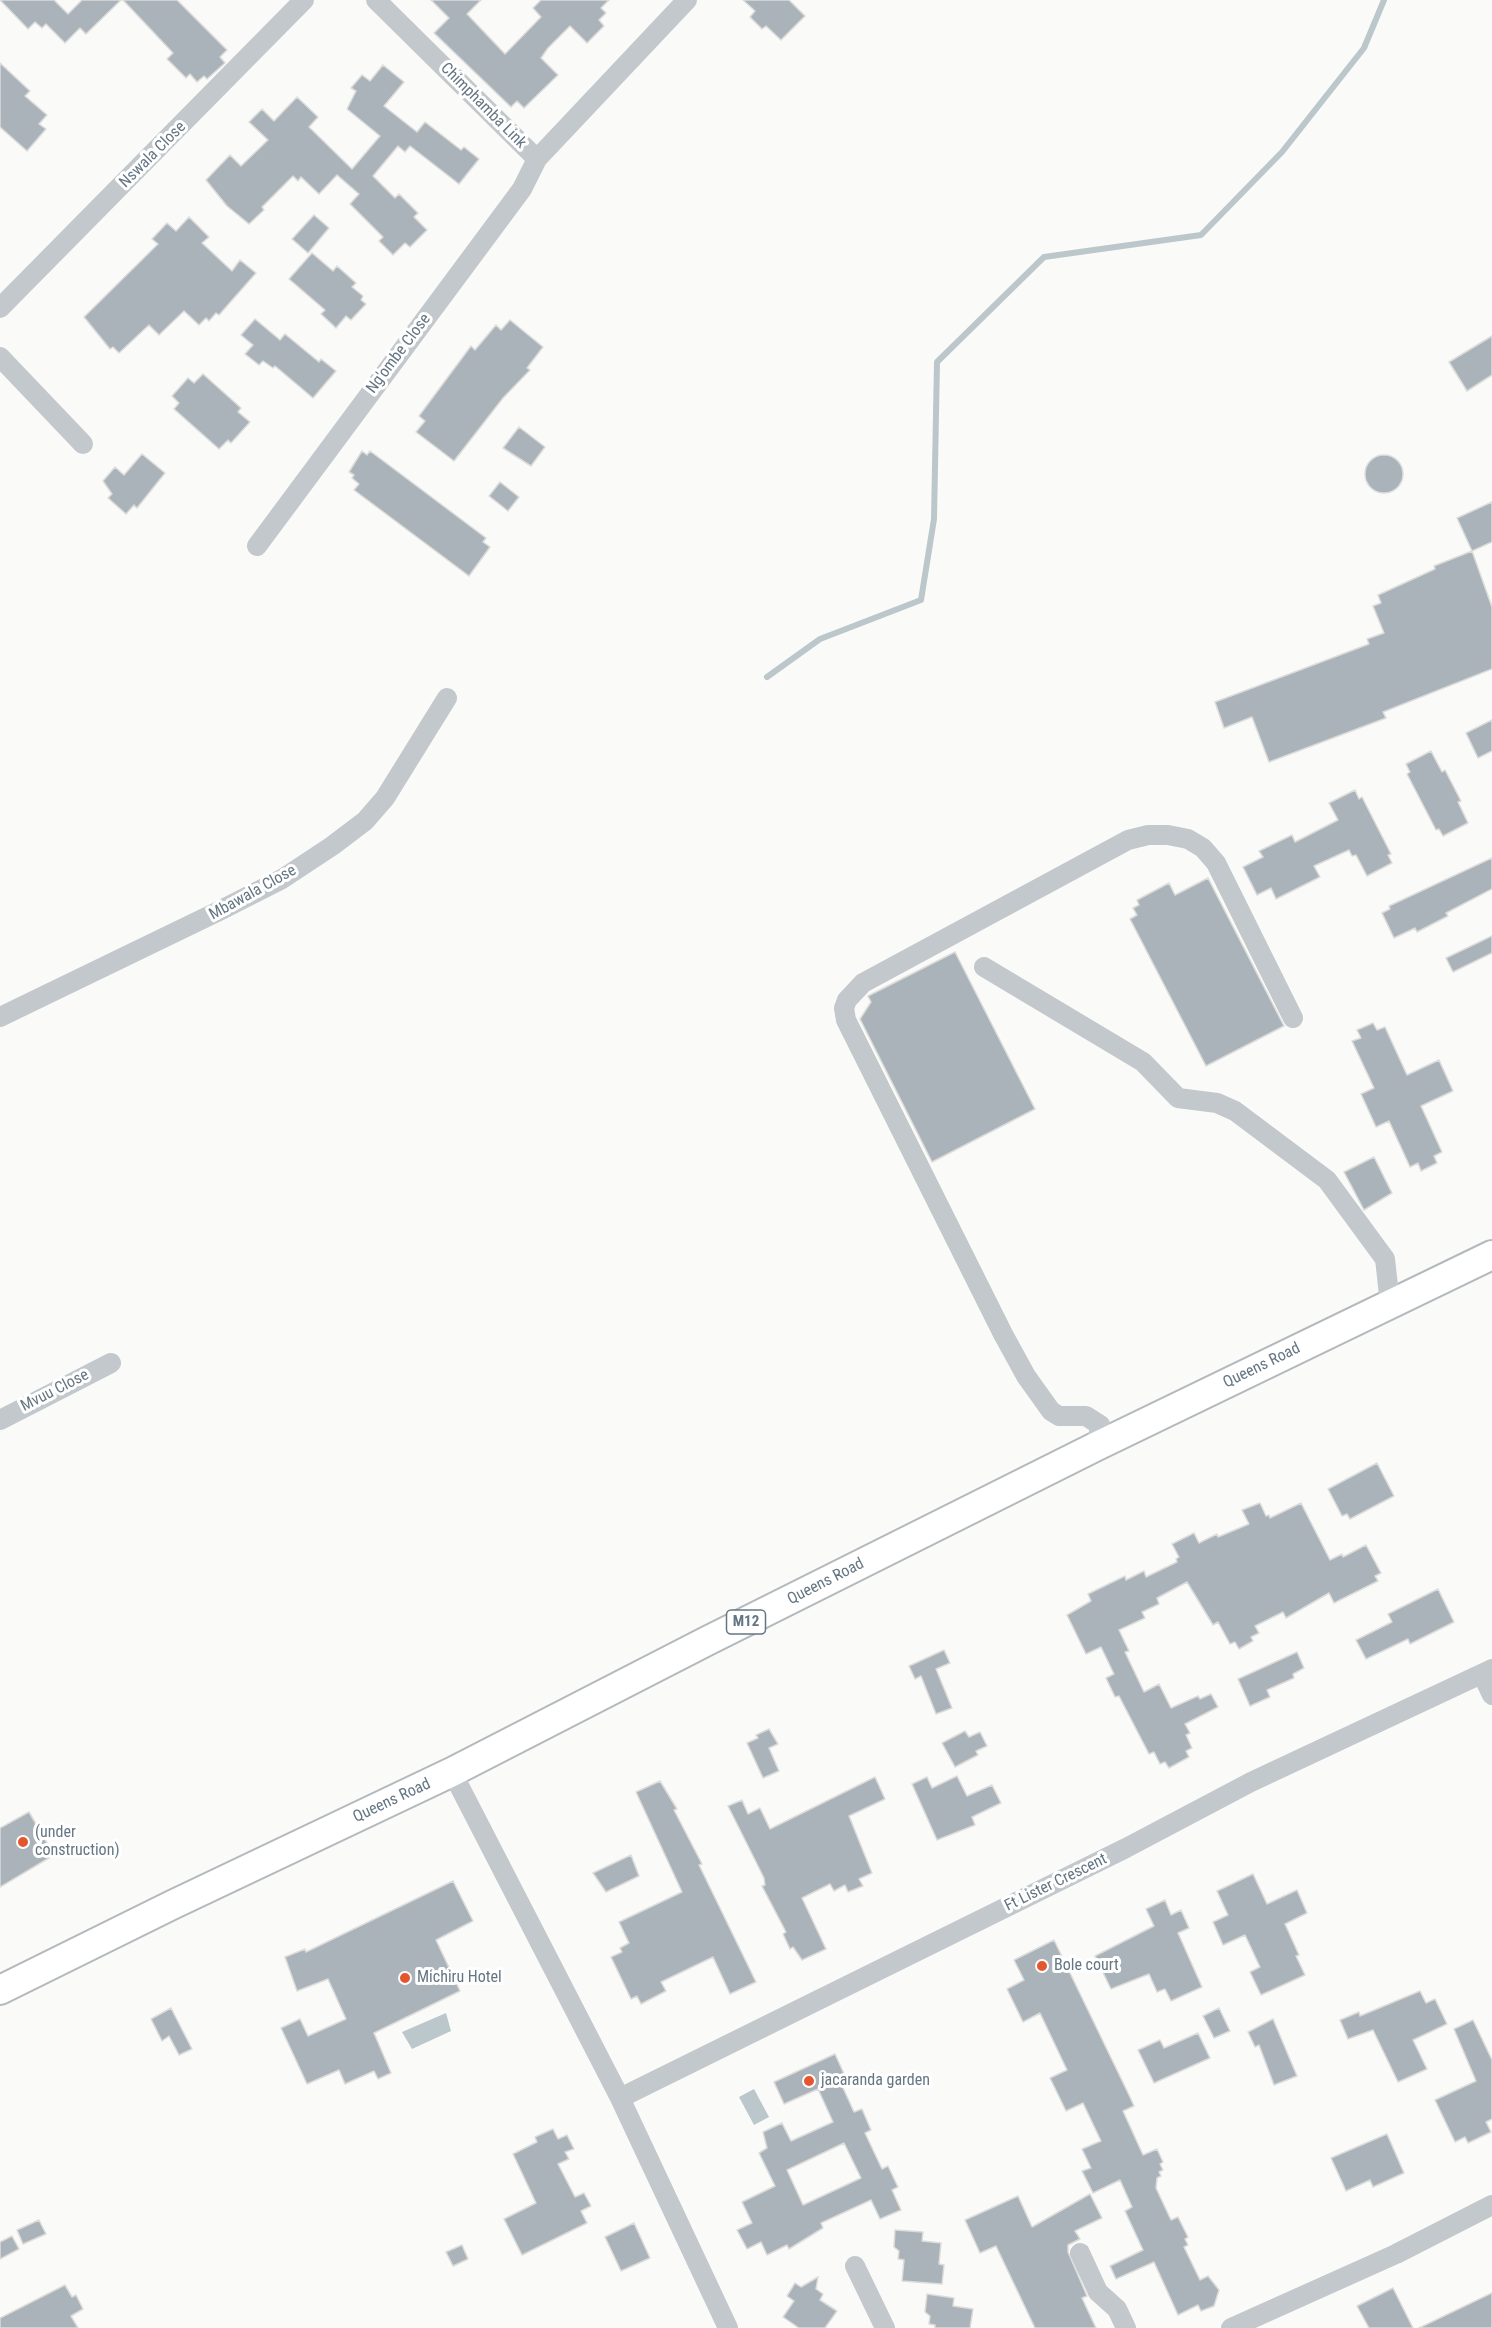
<!DOCTYPE html>
<html>
<head>
<meta charset="utf-8">
<style>
	body { margin:0 }
	canvas { display:block; background:#fafaf8 }
</style>
</head>
<body>
<canvas width="1492" height="2328"></canvas>
<script>
const context = document.querySelector('canvas').getContext('2d');
context.lineJoin = 'round';
function fillPath(path, color) { context.fillStyle = color; context.fill(path, 'evenodd'); }
const shape = rows => new Path2D(rows.map(r => 'M' + r).join(''));
function trace(path, color, width, dash) { context.strokeStyle = color; context.lineWidth = width; context.lineCap = dash ? 'butt' : 'round'; context.setLineDash(dash || []); context.stroke(path); }
function drawText(font, color, halo, rows, align = 'center') {
  context.font = font + ' "Roboto Condensed",sans-serif'; context.lineWidth = 6; context.setLineDash([]); context.textBaseline = 'middle'; context.strokeStyle = halo; context.fillStyle = color; for (const [text, x, y, turn = 0] of rows) {
    context.save(); context.translate(x, y); context.rotate((+turn || 0) * Math.PI / 180); context.textAlign = isNaN(turn) ? turn : align; if (halo) context.strokeText(text, 0, 0); context.fillText(text, 0, 0); context.restore();
  }
}
fillPath(shape([
	[446,2013,451,2031,412,2049,402,2032],
	[754,2089,769,2117,754,2125,739,2097]
]), '#bbc7cb');
trace(shape([
	[767,677,820,639,921,600,934,519,937,362,1044,257,1201,235,1282,152,1364,48,1384,0]
]), '#bbc7cb', 6);
const building = shape([
	[0,0,54,0,68,14,82,0,121,0,86,34,80,28,65,43,46,24,42,28,35,22,28,29,0,0],
	[123,0,177,0,227,50,220,57,225,63,207,79,204,76,197,82,190,74,186,78,167,59,173,53,123,0],
	[431,0,481,0,467,14,505,54,541,17,533,8,541,0,609,0,601,8,606,13,599,20,604,26,587,43,570,26,548,48,541,58,558,75,524,108,517,101,511,107,434,33,449,18,431,0],
	[743,0,789,0,805,16,781,40,766,26,762,29,750,17,755,11,743,0],
	[0,63,30,91,25,96,47,115,39,124,46,129,27,151,0,127,0,63],
	[383,65,404,82,384,106,417,132,425,122,461,150,464,147,479,159,459,184,410,146,405,152,398,146,373,176,395,198,399,194,418,213,414,217,427,230,410,247,405,243,393,255,379,241,383,237,350,204,359,194,337,175,319,194,301,177,298,181,293,176,262,207,264,210,249,224,227,206,206,180,230,155,241,166,268,140,249,122,262,109,274,121,297,97,318,117,309,127,352,169,380,136,347,109,356,91,351,88,362,75,370,81,383,65],
	[314,215,329,228,308,253,292,239,314,215],
	[189,217,209,237,202,243,232,271,240,260,256,273,219,315,216,313,209,321,206,318,199,325,184,311,159,335,149,325,119,353,113,347,110,349,84,317,158,244,152,239,167,223,176,231,189,217],
	[312,253,333,271,337,266,356,283,352,287,363,296,361,300,366,304,351,320,346,316,336,328,321,314,325,310,289,279,312,253],
	[255,319,280,340,285,334,319,362,321,359,336,371,313,398,275,366,273,368,263,361,259,365,245,354,253,345,241,335,255,319],
	[510,320,543,347,527,368,530,370,503,398,454,461,416,432,425,421,419,416,471,346,475,350,496,325,501,330,510,320],
	[1492,336,1492,375,1467,391,1449,362,1492,336],
	[203,374,241,408,238,412,250,422,231,443,228,440,219,449,174,409,179,403,172,396,188,378,194,383,203,374],
	[519,427,545,447,531,466,503,448,519,427],
	[362,451,367,455,370,451,486,538,483,542,490,547,469,576,354,490,359,484,352,478,354,475,349,472,362,451],
	[142,454,165,473,137,508,134,505,126,514,108,498,112,494,103,481,115,467,124,475,142,454],
	'1365 474a19 19 0 1 1 38 0a19 19 0 1 1-38 0Z',
	[500,482,519,497,508,511,489,496,500,482],
	[1492,502,1492,542,1472,551,1457,518,1492,502],
	[1472,551,1492,607,1492,669,1383,712,1386,718,1269,762,1252,717,1224,728,1215,702,1369,644,1367,639,1384,633,1373,606,1381,603,1378,595,1435,569,1434,566,1472,551],
	[1492,720,1492,751,1478,758,1466,733,1492,720],
	[1431,751,1442,772,1445,770,1461,801,1458,802,1468,823,1443,836,1439,829,1436,830,1407,774,1410,772,1406,764,1431,751],
	[1355,790,1359,799,1362,797,1391,854,1388,855,1392,863,1367,876,1356,855,1352,856,1349,850,1314,866,1320,877,1276,899,1271,888,1257,895,1243,867,1263,857,1259,851,1292,835,1295,842,1338,820,1329,803,1355,790],
	[1492,858,1492,889,1446,913,1448,916,1417,932,1415,928,1394,938,1382,913,1390,909,1389,906,1492,858],
	[1208,878,1284,1026,1206,1066,1130,919,1137,915,1133,908,1139,905,1137,900,1169,883,1175,895,1208,878],
	[1492,936,1492,953,1453,972,1446,958,1492,936],
	[955,952,1035,1109,932,1162,860,1019,871,1002,868,996,955,952],
	[1373,1023,1377,1030,1385,1027,1407,1075,1439,1060,1453,1091,1421,1106,1442,1152,1434,1156,1437,1163,1421,1171,1418,1163,1410,1167,1389,1121,1376,1127,1361,1094,1374,1088,1352,1041,1361,1038,1357,1030,1373,1023],
	[1374,1157,1392,1193,1364,1210,1344,1172,1374,1157],
	[1377,1463,1394,1496,1350,1519,1347,1514,1342,1516,1328,1489,1377,1463],
	[1260,1503,1266,1516,1269,1515,1270,1518,1301,1503,1330,1560,1342,1554,1343,1557,1366,1545,1381,1573,1375,1576,1378,1581,1334,1603,1329,1593,1286,1618,1283,1612,1255,1626,1259,1633,1251,1637,1253,1641,1239,1649,1235,1642,1230,1644,1218,1622,1213,1625,1187,1582,1157,1598,1159,1604,1142,1612,1145,1618,1119,1630,1129,1651,1125,1652,1144,1692,1159,1684,1171,1708,1198,1696,1200,1699,1211,1694,1218,1707,1185,1724,1190,1733,1186,1735,1192,1748,1186,1751,1189,1757,1169,1768,1165,1762,1160,1764,1154,1752,1149,1754,1119,1696,1115,1697,1106,1678,1114,1674,1101,1647,1086,1654,1067,1615,1091,1601,1088,1594,1125,1576,1126,1580,1144,1571,1146,1577,1177,1562,1176,1559,1179,1557,1172,1544,1194,1533,1199,1543,1217,1534,1218,1537,1249,1524,1242,1510,1260,1503],
	[1438,1589,1454,1622,1410,1644,1408,1639,1366,1659,1356,1640,1392,1622,1388,1614,1438,1589],
	[944,1650,950,1663,936,1669,952,1708,936,1714,921,1676,915,1679,909,1666,944,1650],
	[1297,1652,1304,1668,1293,1674,1294,1678,1267,1690,1270,1697,1250,1706,1238,1679,1297,1652],
	[769,1729,778,1744,769,1748,779,1771,763,1778,747,1743,758,1738,756,1735,769,1729],
	[965,1731,969,1737,980,1732,987,1746,976,1751,978,1755,955,1767,942,1743,965,1731],
	[957,1776,967,1796,992,1785,1001,1803,972,1817,975,1825,937,1840,912,1784,927,1777,932,1788,957,1776],
	[875,1777,885,1799,849,1816,872,1873,859,1879,863,1886,848,1892,845,1885,834,1891,830,1884,802,1898,826,1949,802,1960,793,1947,790,1949,783,1934,786,1932,762,1886,765,1885,764,1878,728,1806,742,1800,748,1814,760,1808,770,1829,875,1777],
	[660,1781,677,1809,674,1810,702,1864,699,1865,756,1982,730,1994,713,1957,661,1982,666,1991,641,2004,637,1996,631,1999,611,1957,622,1952,620,1948,629,1943,619,1922,682,1892,636,1792,660,1781],
	[29,1812,54,1855,0,1887,0,1828,29,1812],
	[631,1855,639,1876,606,1892,593,1873,631,1855],
	[1253,1874,1267,1904,1297,1890,1307,1913,1285,1924,1299,1955,1296,1956,1305,1975,1261,1995,1250,1972,1260,1967,1245,1935,1223,1945,1213,1922,1228,1915,1217,1891,1253,1874],
	[453,1881,473,1921,436,1940,460,1991,374,2033,391,2073,378,2079,374,2071,345,2084,339,2070,307,2084,281,2028,300,2019,308,2036,346,2019,328,1979,297,1991,285,1957,305,1949,306,1952,453,1881],
	[1165,1900,1171,1915,1181,1910,1189,1928,1178,1933,1202,1987,1171,2001,1165,1989,1157,1992,1149,1974,1111,1989,1095,1956,1154,1926,1146,1909,1165,1900],
	[1054,1940,1129,2095,1134,2106,1123,2111,1143,2155,1157,2149,1163,2162,1160,2164,1163,2170,1159,2172,1161,2176,1157,2178,1156,2188,1171,2220,1178,2217,1188,2237,1185,2239,1188,2245,1184,2247,1200,2280,1208,2276,1219,2290,1214,2306,1201,2311,1198,2305,1178,2315,1154,2262,1116,2279,1110,2266,1143,2250,1125,2211,1132,2207,1120,2180,1093,2193,1082,2171,1091,2168,1082,2149,1101,2141,1083,2103,1066,2111,1050,2078,1067,2070,1040,2013,1023,2022,1007,1989,1024,1980,1014,1960,1054,1940],
	[1420,1991,1426,2003,1435,1999,1447,2024,1413,2040,1427,2069,1398,2082,1373,2030,1348,2039,1340,2020,1359,2012,1360,2016,1420,1991],
	[171,2008,192,2049,179,2055,169,2036,162,2041,151,2019,171,2008],
	[1219,2008,1230,2031,1214,2038,1203,2016,1219,2008],
	[1273,2019,1297,2076,1274,2085,1259,2045,1255,2047,1248,2032,1273,2019],
	[1473,2020,1492,2060,1492,2119,1486,2122,1491,2132,1468,2143,1465,2137,1455,2142,1435,2100,1476,2081,1454,2029,1473,2020],
	[1198,2033,1210,2058,1154,2083,1138,2050,1160,2040,1164,2048,1198,2033],
	[835,2054,845,2076,839,2079,854,2112,862,2109,871,2130,865,2133,882,2169,888,2166,898,2187,892,2190,901,2210,880,2219,871,2200,821,2223,823,2228,789,2249,787,2245,767,2255,761,2242,747,2249,737,2230,752,2223,742,2202,775,2186,759,2153,767,2148,763,2132,782,2123,791,2141,833,2122,818,2089,784,2104,774,2082,835,2054],
	[844,2143,861,2178,803,2205,787,2170,844,2143],
	[553,2129,558,2139,567,2135,574,2149,565,2152,569,2159,558,2164,575,2197,584,2193,591,2206,581,2211,587,2223,522,2255,504,2219,536,2203,513,2154,537,2142,535,2137,553,2129],
	[1387,2134,1404,2173,1373,2187,1370,2180,1346,2191,1331,2158,1387,2134],
	[1090,2194,1102,2218,1075,2231,1080,2239,1068,2245,1068,2252,1087,2296,1082,2298,1096,2328,1035,2328,996,2246,980,2253,965,2220,1018,2196,1032,2227,1090,2194],
	[39,2220,46,2234,23,2244,17,2230,39,2220],
	[634,2223,650,2258,621,2271,605,2237,634,2223],
	[895,2230,923,2232,922,2241,941,2243,939,2264,944,2265,942,2284,902,2281,904,2260,898,2259,899,2251,894,2247,895,2230],
	[12,2236,19,2249,0,2259,0,2242,12,2236],
	[462,2245,468,2259,453,2266,446,2252,462,2245],
	[818,2277,816,2289,823,2294,820,2300,837,2311,825,2328,799,2328,783,2317,794,2301,787,2296,795,2283,801,2287,818,2277],
	[65,2285,72,2297,76,2295,83,2309,71,2316,78,2328,0,2328,0,2318,65,2285],
	[1393,2288,1413,2328,1369,2328,1357,2306,1393,2288],
	[1492,2293,1492,2328,1419,2328,1492,2293],
	[927,2294,954,2298,953,2306,973,2309,970,2328,935,2328,935,2325,929,2324,930,2316,925,2312,927,2294]
]);
fillPath(building, '#aab3b9');
trace(building, '#dcdcda', 1.5);
const highway = shape([
	[0,1990,172,1905,452,1772,707,1641,1097,1446,1492,1255]
]);
trace(highway, '#b4b9bd', 32);
trace(shape([
	[376,0,537,159,687,0],
	[0,308,304,0],
	[0,357,83,444],
	[257,546,522,189,537,159],
	[984,967,1143,1062,1178,1098,1217,1103,1235,1111,1327,1180,1385,1259,1390,1304],
	[0,1017,219,911,282,879,332,846,365,821,385,798,447,698],
	[0,1420,111,1363],
	[1097,1446,1100,1425,1086,1416,1059,1416,1051,1411,1026,1376,1003,1334,846,1020,844,1008,847,1000,863,983,1128,840,1148,835,1168,835,1188,839,1203,848,1216,863,1293,1018],
	[1482,1674,1492,1695],
	[452,1772,620,2098,728,2328],
	[620,2098,1126,1848,1251,1782,1492,1669],
	[1080,2253,1098,2292,1117,2309,1126,2328],
	[855,2266,885,2328],
	[1231,2328,1396,2254,1492,2205]
]), '#c3c8cc', 20);
trace(highway, '#fff', 28);
for (const [x, y, r, color] of [
	[23,1842,6,"#e4572e"],
	[1042,1966,6,"#e4572e"],
	[405,1978,6,"#e4572e"],
	[809,2081,6,"#e4572e"]
]) { const dot = new Path2D(); dot.arc(x, y, r, 0, 2 * Math.PI); context.fillStyle = color; context.fill(dot); trace(dot, '#fff', 2); }
for (const [x, y, w] of [
	[746,1622,39]
]) { const box = new Path2D(); box.roundRect(x - w / 2, y - 12, w, 24, 4.5); context.fillStyle = '#fff'; context.fill(box); trace(box, '#657683', 1.5); }
drawText('bold 15px', '#657683', null, [
	["M12",746,1622]
]);
drawText('16px', '#657683', '#fff', [
	["Chimphamba Link",483,106,45],
	["Nswala Close",153,155,-45],
	["Ng'ombe Close",399,354,-53],
	["Mbawala Close",253,893,-29],
	["Queens Road",1262,1366,-26],
	["Mvuu Close",55,1391,-27],
	["Queens Road",826,1582,-27],
	["Queens Road",392,1801,-25],
	["Ft Lister Crescent",1056,1883,-26]
]);
drawText('16px', '#657683', '#fff', [
	["(under",35,1833],
	["construction)",35,1851],
	["Bole court",1054,1966],
	["Michiru Hotel",417,1978],
	["jacaranda garden",821,2081]
], 'left');
</script>
</body>
</html>
